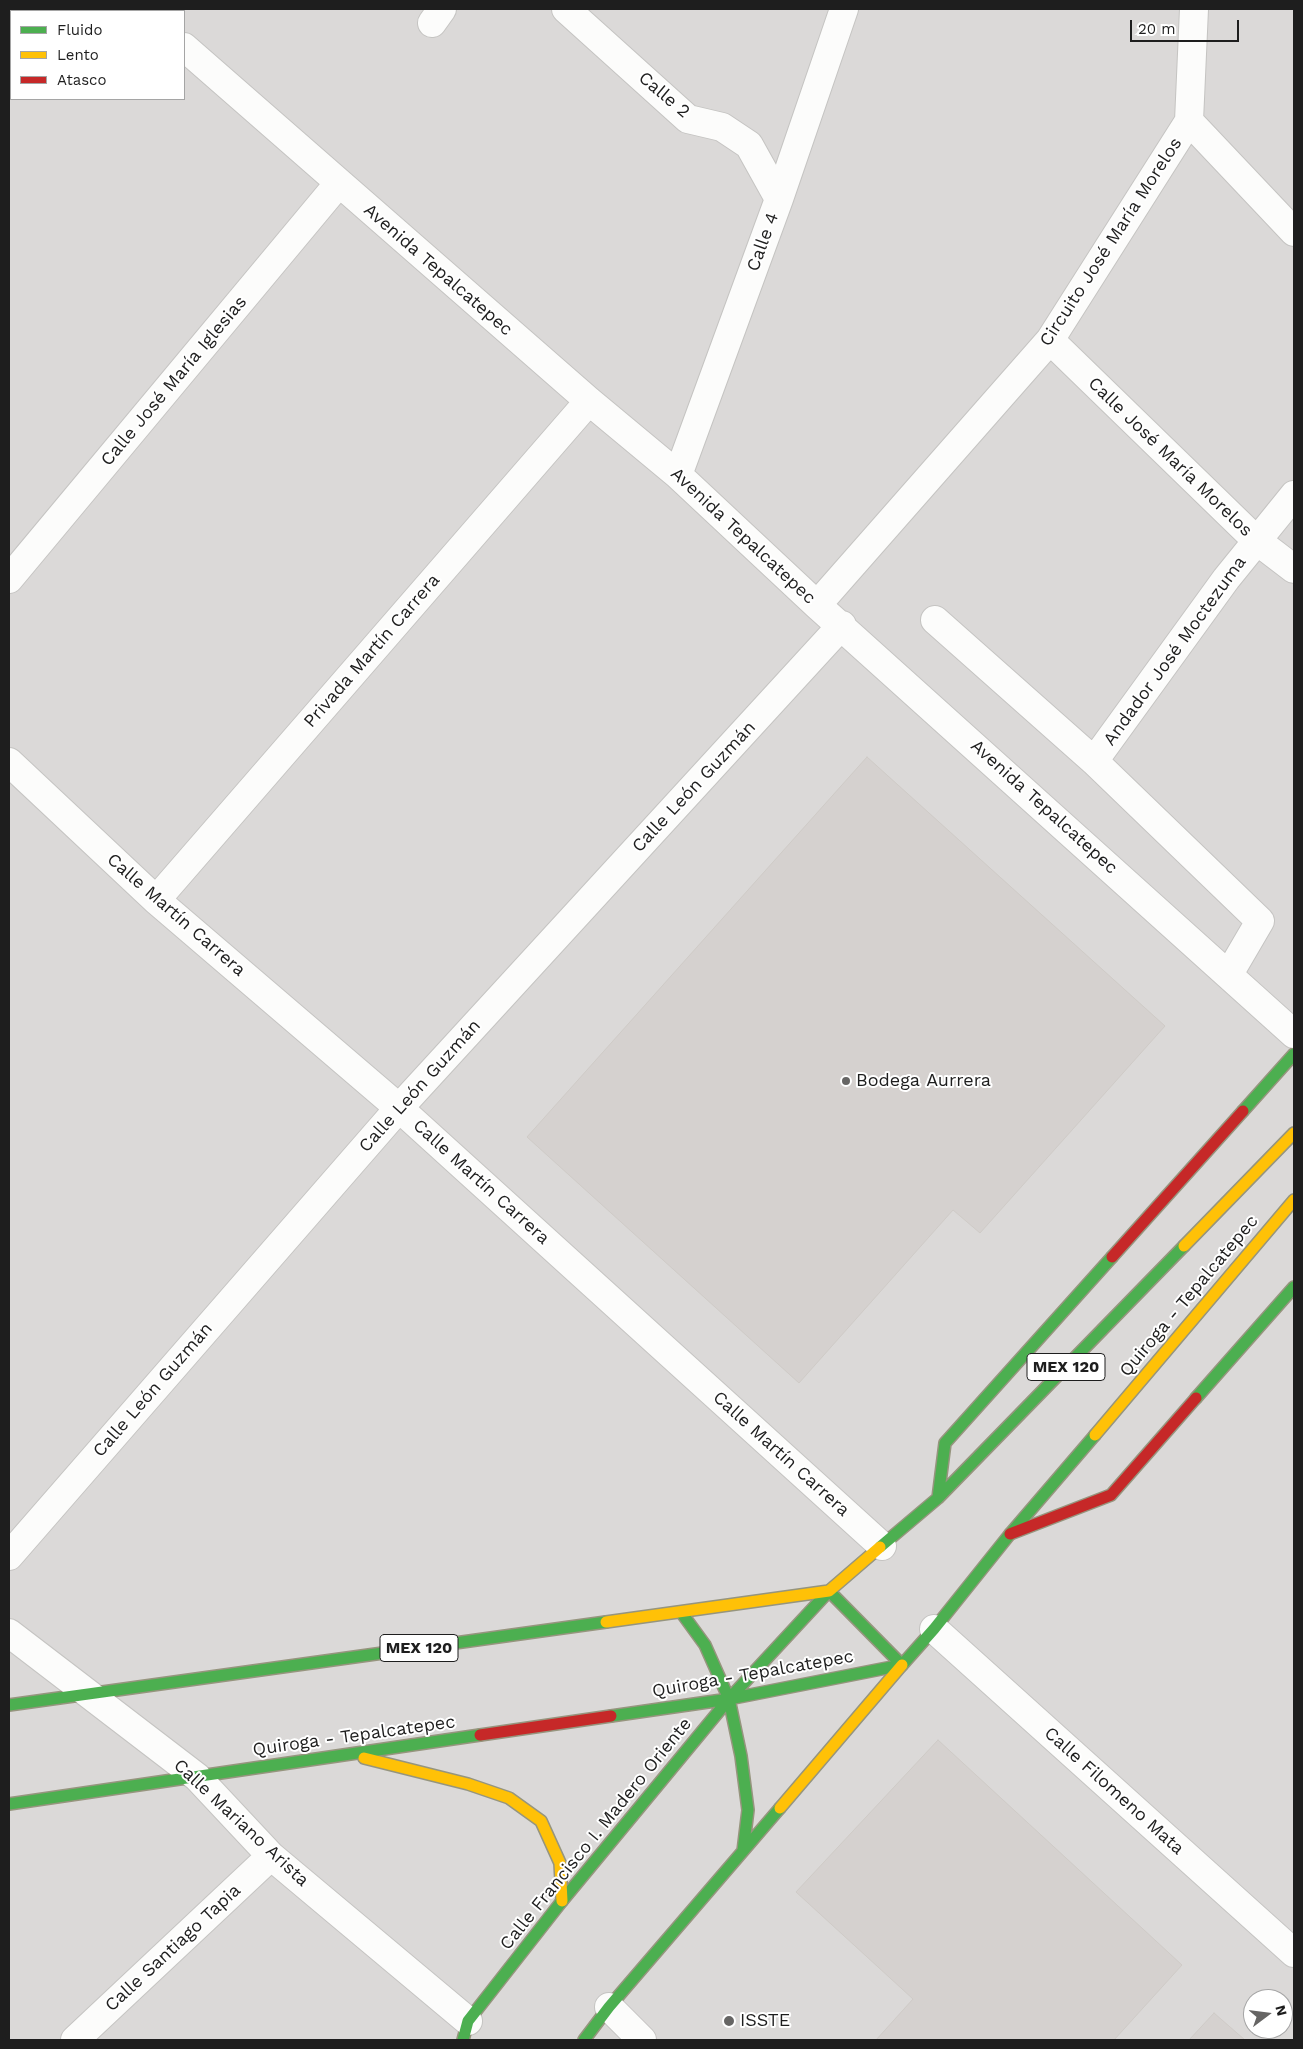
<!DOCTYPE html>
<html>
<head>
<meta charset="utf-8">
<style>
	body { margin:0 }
	#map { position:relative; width:1303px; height:2049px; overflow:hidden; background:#ece9e6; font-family:"Work Sans",sans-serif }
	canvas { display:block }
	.frame { position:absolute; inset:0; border:10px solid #1e1e1e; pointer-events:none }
	.legend { position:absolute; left:10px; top:10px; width:175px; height:90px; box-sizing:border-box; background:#fff; border:1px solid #a5a5a5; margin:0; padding:6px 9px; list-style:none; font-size:15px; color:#1e1e1e }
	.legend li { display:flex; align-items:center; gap:10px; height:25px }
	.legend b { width:25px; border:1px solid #a5a5a5 }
	.north { position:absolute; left:1243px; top:1989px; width:50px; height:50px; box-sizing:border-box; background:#fff; border:1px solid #a5a5a5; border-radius:50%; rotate:75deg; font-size:14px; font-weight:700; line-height:20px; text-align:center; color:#1e1e1e }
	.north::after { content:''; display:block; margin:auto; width:18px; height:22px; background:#666564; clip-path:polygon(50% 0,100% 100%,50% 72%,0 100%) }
	.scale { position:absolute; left:1130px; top:20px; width:109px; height:22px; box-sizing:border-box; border:2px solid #1e1e1e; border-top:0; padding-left:6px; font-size:15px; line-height:18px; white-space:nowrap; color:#1e1e1e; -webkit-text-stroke:4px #fff; paint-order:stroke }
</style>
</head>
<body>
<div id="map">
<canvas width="1303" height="2049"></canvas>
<div class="frame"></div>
<ul class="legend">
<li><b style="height:6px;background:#4caf50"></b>Fluido</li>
<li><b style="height:6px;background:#ffc107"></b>Lento</li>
<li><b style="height:6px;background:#c62828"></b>Atasco</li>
</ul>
<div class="north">N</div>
<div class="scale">20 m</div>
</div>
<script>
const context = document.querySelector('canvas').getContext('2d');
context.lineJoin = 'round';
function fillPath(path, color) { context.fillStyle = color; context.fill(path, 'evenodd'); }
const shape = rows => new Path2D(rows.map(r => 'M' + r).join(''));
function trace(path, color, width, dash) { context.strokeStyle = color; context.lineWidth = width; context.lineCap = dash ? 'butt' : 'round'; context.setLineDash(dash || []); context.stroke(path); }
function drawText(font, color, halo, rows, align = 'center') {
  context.font = font + ' "Work Sans",sans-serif'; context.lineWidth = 4; context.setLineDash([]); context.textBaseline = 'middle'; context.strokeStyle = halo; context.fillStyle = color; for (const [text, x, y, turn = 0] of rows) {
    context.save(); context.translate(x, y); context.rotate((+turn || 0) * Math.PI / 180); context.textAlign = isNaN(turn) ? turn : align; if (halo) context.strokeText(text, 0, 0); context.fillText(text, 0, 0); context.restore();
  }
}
fillPath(shape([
	[9,9,1294,9,1294,2040,9,2040],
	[11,11,184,11,184,99,11,99],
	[1253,1999,1283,1999,1283,2029,1253,2029]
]), '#dbd9d8');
const building = shape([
	[867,757,1165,1026,980,1233,953,1210,799,1383,527,1137,867,757],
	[938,1740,1182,1965,1114,2040,876,2040,913,1999,796,1892,938,1740],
	[1214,2013,1245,2040,1189,2040,1214,2013]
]);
fillPath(building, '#d5d1cf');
trace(building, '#cfcbc7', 1);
const street = shape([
	[141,9,144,11],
	[566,9,688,119,722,127,749,145,779,199],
	[432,23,442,9],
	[184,47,589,401,678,475,817,605,1294,1034],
	[1189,121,1294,232],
	[1050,340,1256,540,1294,569],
	[678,475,779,199,844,9],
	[9,579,339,183],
	[817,605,1050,340,1189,121,1194,9],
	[935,620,1094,761,1260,921,1229,974],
	[1094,761,1226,579,1294,495],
	[9,762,156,900,399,1108,882,1546],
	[156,900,589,401],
	[9,1556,399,1108,842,625],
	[934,1629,1294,1953],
	[9,1633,197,1777,271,1856,468,2021],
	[609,2007,642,2040],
	[75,2040,271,1856]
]);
const fast = shape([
	[1243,1111,1294,1054],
	[1196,1398,1294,1287],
	[938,1498,945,1443,1112,1257],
	[880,1547,938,1498,1184,1246],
	[829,1591,902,1665],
	[681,1612,705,1645,729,1699,741,1756,748,1810,743,1851],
	[9,1705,606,1622],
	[611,1716,729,1699,902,1665,934,1629,1010,1534,1095,1435],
	[9,1804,480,1735],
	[463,2040,468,2021,562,1901,729,1699,829,1591],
	[584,2040,609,2007,780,1808]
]);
const slow = shape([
	[1184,1246,1294,1133],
	[1095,1435,1294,1200],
	[606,1622,829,1591,880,1547],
	[364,1758,468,1784,509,1798,541,1821,560,1863,562,1901],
	[780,1808,902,1665]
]);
const jam = shape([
	[1112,1257,1243,1111],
	[1010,1534,1111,1495,1196,1398],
	[480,1735,611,1716]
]);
trace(street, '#c5c4c2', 30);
trace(fast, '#96957e', 14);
trace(slow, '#96957e', 14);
trace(jam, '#96957e', 14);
trace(street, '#fcfcfb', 28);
trace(fast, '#4caf50', 11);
trace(slow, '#ffc107', 11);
trace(jam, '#c62828', 11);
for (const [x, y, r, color] of [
	[846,1081,5,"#666564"],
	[729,2021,6,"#666564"]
]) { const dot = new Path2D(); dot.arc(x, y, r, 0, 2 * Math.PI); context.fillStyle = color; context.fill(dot); trace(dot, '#fff', 2); }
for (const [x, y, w] of [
	[1066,1367,78],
	[419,1648,78]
]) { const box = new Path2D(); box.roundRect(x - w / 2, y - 13.5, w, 27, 4); context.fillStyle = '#fff'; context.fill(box); trace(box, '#1e1e1e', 1); }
drawText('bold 16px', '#1e1e1e', null, [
	["MEX 120",1066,1367],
	["MEX 120",419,1648]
]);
drawText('18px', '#1e1e1e', '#fff', [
	["Calle 2",664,95,40],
	["Calle 4",763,242,-70],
	["Circuito José María Morelos",1111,242,-57],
	["Avenida Tepalcatepec",438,270,41],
	["Calle José María Iglesias",174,381,-50],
	["Calle José María Morelos",1170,457,44],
	["Avenida Tepalcatepec",743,536,43],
	["Privada Martín Carrera",372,651,-49],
	["Andador José Moctezuma",1175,651,-54],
	["Calle León Guzmán",694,787,-47],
	["Avenida Tepalcatepec",1044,807,42],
	["Calle Martín Carrera",176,915,41],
	["Calle León Guzmán",420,1086,-48],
	["Calle Martín Carrera",481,1182,42],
	["Quiroga - Tepalcatepec",1189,1296,-50],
	["Calle León Guzmán",153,1390,-49],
	["Calle Martín Carrera",781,1454,42],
	["Quiroga - Tepalcatepec",753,1674,-10],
	["Quiroga - Tepalcatepec",354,1736,-8],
	["Calle Filomeno Mata",1114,1791,42],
	["Calle Mariano Arista",241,1823,43],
	["Calle Francisco I. Madero Oriente",596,1834,-51],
	["Calle Santiago Tapia",173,1948,-43]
]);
drawText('18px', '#1e1e1e', '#fff', [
	["Bodega Aurrera",856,1081],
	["ISSTE",740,2021]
], 'left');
</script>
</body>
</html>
